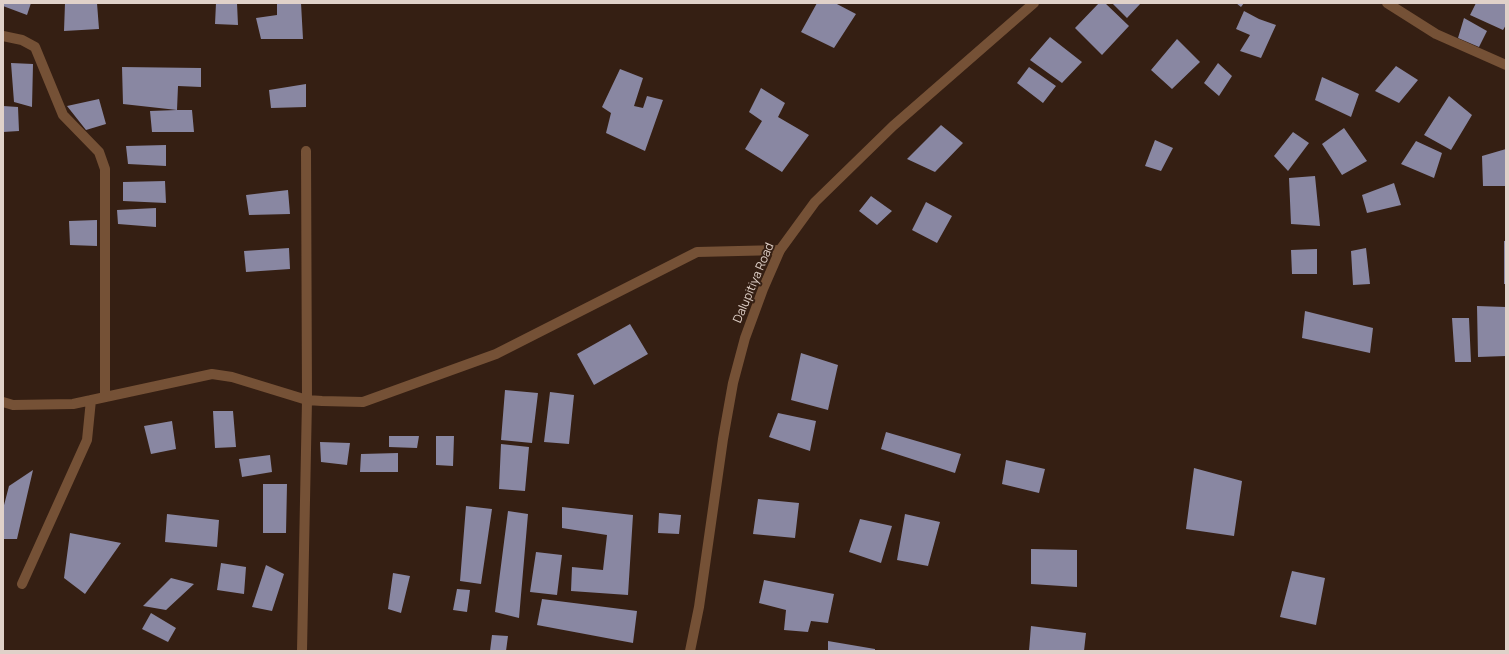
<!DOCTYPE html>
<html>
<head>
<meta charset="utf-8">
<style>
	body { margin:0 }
	#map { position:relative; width:1509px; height:654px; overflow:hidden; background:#351f13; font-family:Manrope,sans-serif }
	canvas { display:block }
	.frame { position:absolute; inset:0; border:4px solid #e0d1c9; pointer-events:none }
</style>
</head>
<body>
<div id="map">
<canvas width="1509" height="654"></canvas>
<div class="frame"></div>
</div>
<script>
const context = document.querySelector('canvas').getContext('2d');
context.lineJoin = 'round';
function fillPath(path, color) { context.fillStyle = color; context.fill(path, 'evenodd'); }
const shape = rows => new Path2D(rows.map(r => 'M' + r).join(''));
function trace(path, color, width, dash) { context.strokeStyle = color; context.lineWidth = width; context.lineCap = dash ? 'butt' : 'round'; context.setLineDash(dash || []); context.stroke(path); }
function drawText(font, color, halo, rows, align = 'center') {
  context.font = font + ' Manrope,sans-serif'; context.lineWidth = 4; context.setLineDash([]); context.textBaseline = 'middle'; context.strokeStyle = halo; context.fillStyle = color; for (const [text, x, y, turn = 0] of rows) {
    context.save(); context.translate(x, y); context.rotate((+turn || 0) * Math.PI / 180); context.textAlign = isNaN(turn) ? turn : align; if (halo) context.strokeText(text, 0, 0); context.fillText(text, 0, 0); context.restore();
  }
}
fillPath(shape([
	[3,3,31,3,27,15,3,6],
	[65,3,97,3,99,29,64,31],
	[216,3,237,3,238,25,215,24],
	[277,3,301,3,303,39,261,39,256,18,277,15],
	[817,3,835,3,856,14,834,48,801,32],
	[1099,3,1105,3,1129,26,1102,55,1075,28],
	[1112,3,1141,3,1127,18],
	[1236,3,1244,3,1241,7],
	[1476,3,1506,3,1506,25,1503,30,1470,15],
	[1244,11,1259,19,1276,25,1261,58,1240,51,1250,35,1236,29],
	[1464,18,1487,31,1479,47,1458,38],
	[1050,37,1082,62,1062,83,1030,60],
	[1177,39,1200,62,1172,89,1151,70],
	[11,63,33,64,32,107,14,102],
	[1218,63,1232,76,1219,96,1204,83],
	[1396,66,1418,80,1399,103,1375,91],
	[122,67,201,68,201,87,178,86,177,110,123,104],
	[1029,67,1056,86,1043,103,1017,83],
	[620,69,643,78,634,106,643,108,647,96,663,100,645,151,606,133,611,113,602,107],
	[1322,77,1359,94,1351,117,1315,100],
	[306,84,306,107,271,108,269,90],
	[761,88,785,103,778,117,809,135,782,172,745,149,762,121,749,112],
	[1449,96,1472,115,1451,150,1424,135],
	[99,99,106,124,86,130,67,106],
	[3,106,18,107,19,131,3,132],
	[177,110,192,110,194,132,152,132,150,111],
	[941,125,963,143,935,172,907,159],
	[1344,128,1367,161,1342,175,1322,144],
	[1293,132,1309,143,1288,171,1274,156],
	[1155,140,1173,148,1161,171,1145,166],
	[1416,141,1442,153,1434,178,1401,164],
	[166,145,166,166,128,164,126,146],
	[1506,149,1506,186,1483,186,1482,156],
	[1315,176,1320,226,1291,224,1289,178],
	[165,181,166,203,123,201,123,182],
	[1394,183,1401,205,1367,213,1362,195],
	[288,190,290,214,249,215,246,195],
	[871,196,892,211,877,225,859,211],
	[926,202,952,216,937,243,912,230],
	[156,208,156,227,118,224,117,210],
	[97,220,97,246,70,245,69,221],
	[1504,241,1506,241,1506,284,1504,284],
	[289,248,290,269,246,272,244,251],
	[1366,248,1370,284,1353,285,1351,251],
	[1317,249,1317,274,1292,274,1291,250],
	[1477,306,1506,307,1506,356,1478,357],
	[1305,311,1373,328,1370,353,1302,338],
	[1452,318,1469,318,1471,362,1455,362],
	[630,324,648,354,594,385,577,354],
	[801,353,838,365,828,410,791,400],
	[505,390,538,393,532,443,501,440],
	[550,392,574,395,569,444,544,442],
	[213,411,233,411,236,447,215,448],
	[778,413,816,421,810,451,769,437],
	[172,421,176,449,151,454,144,426],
	[886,432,961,454,955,473,881,449],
	[389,436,419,436,417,448,389,447],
	[436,436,454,436,453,466,436,465],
	[320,442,350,443,347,465,321,462],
	[501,444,529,447,525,491,499,489],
	[398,453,398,472,360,472,361,454],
	[270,455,272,472,242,477,239,459],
	[1006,460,1045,469,1039,493,1002,484],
	[1194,468,1242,481,1234,536,1186,529],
	[33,470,17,539,3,539,3,509,9,486],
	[263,484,287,484,286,533,263,533],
	[758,499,799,503,795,538,753,534],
	[466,506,492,509,481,584,460,581],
	[562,507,633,515,628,595,571,591,572,567,603,570,607,535,562,528],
	[508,511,528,514,519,618,495,612],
	[659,513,681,515,679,534,658,533],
	[167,514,219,520,217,547,165,542],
	[905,514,940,522,928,566,897,560],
	[860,519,892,526,881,563,849,552],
	[70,533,121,543,85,594,64,578],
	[1031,549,1077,550,1077,587,1031,584],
	[536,552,562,555,557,595,530,592],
	[221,563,246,567,244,594,217,590],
	[266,565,284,574,272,611,252,607],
	[1292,571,1325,578,1316,625,1280,617],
	[393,573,410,576,401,613,388,609],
	[171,578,194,584,166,610,143,606],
	[764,580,834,594,828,623,811,621,808,632,784,630,786,610,759,603],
	[457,589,470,590,467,612,453,610],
	[542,599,637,611,633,643,537,625],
	[151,613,176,628,168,642,142,629],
	[1031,626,1086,633,1084,651,1029,651],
	[492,635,508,636,506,651,490,651],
	[828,641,875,649,875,651,828,651]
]), '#8987a2');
trace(shape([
	[1387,3,1436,34,1506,65],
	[3,36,22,40,35,47,63,115,99,152,105,169,105,397],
	[3,402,13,405,73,404,212,374,232,377,307,400,322,401,363,402,496,354,697,252,780,250],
	[22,584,87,440,91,400],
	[302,651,307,400,306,151]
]), '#755136', 10);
trace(shape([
	[690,651,699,607,723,439,733,383,745,338,763,289,780,250,815,202,893,126,1034,3]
]), '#755136', 10);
drawText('12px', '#e0d1c9', '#351f13', [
	["Dalupitiya Road",754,283,-67]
]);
</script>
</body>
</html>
